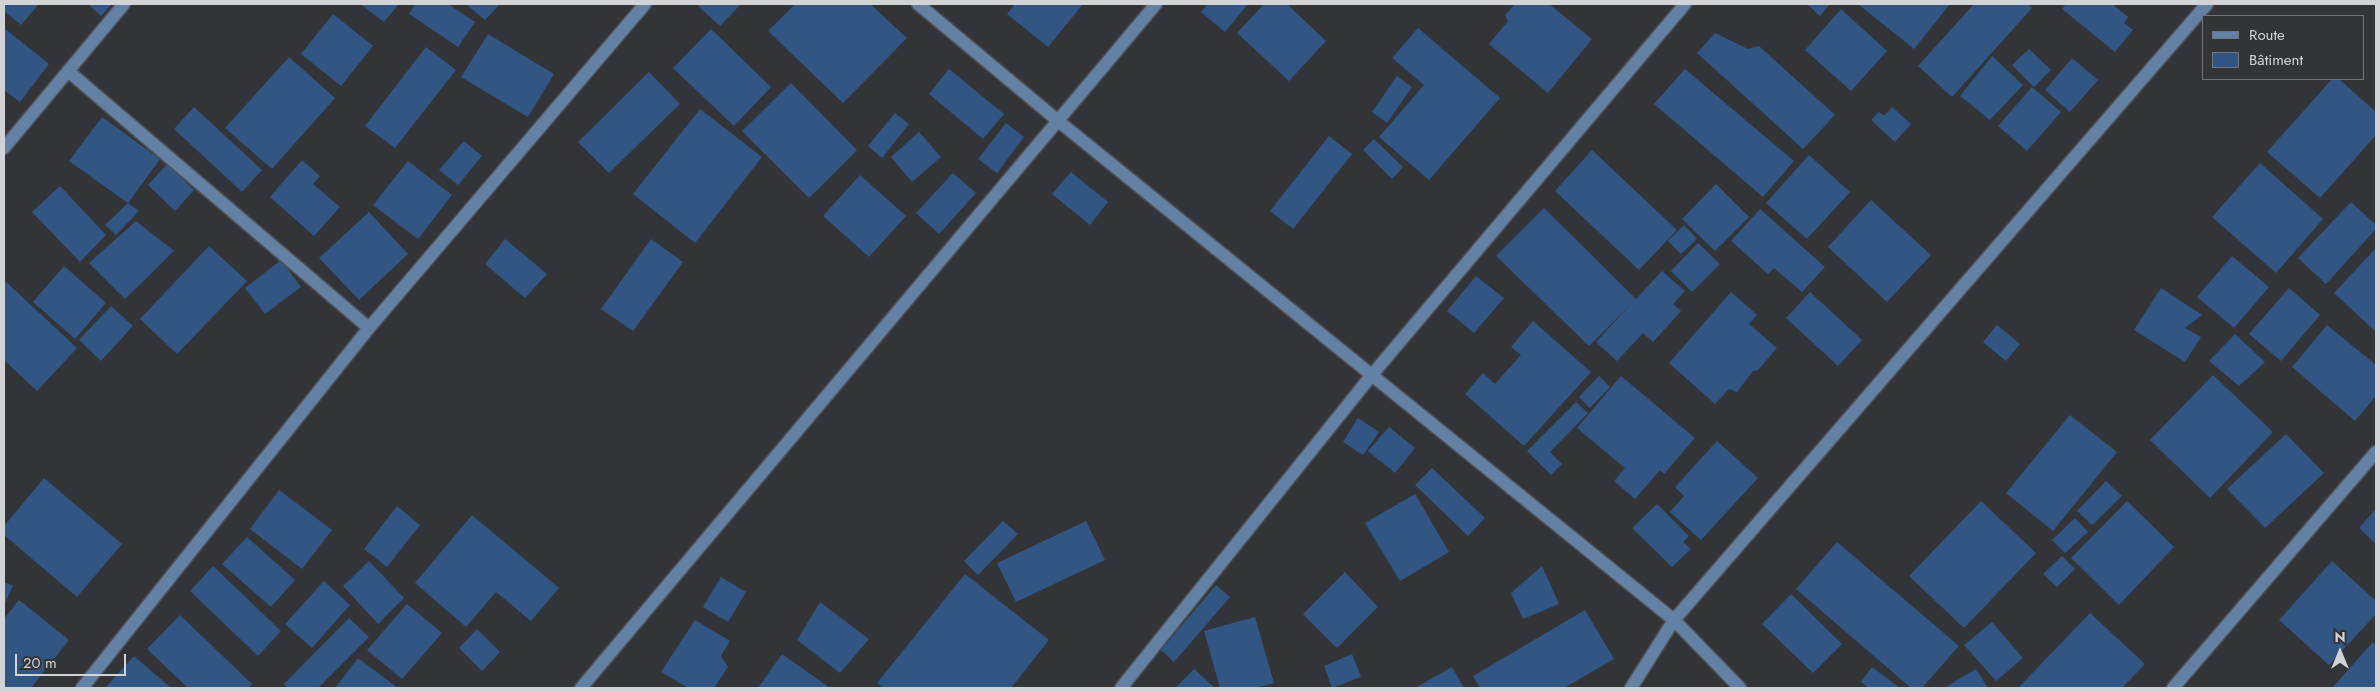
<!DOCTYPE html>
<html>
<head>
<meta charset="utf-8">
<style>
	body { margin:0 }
	#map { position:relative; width:2380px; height:692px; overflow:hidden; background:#323438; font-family:Jost,sans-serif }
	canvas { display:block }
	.frame { position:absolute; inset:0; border:5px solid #d2d3d5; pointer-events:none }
	.legend { position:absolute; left:2202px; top:15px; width:162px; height:65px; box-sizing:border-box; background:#323438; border:1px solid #727477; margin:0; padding:6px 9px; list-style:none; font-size:15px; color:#d2d3d5 }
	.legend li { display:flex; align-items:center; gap:10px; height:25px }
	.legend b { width:25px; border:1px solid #727477 }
	.north { position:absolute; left:2315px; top:627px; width:50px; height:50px; -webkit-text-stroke:4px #323438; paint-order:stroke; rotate:0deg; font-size:14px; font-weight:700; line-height:20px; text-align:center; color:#d2d3d5 }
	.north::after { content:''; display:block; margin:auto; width:18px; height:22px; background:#d2d3d5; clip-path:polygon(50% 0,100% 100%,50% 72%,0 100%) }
	.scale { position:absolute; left:15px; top:654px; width:111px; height:22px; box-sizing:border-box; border:2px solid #d2d3d5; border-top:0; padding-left:6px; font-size:15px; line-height:18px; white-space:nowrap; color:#d2d3d5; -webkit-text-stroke:4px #323438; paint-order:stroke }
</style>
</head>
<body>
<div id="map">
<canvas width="2380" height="692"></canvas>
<div class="frame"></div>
<ul class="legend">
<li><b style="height:6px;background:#6380a5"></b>Route</li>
<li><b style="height:14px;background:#315684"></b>Bâtiment</li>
</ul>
<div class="north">N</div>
<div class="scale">20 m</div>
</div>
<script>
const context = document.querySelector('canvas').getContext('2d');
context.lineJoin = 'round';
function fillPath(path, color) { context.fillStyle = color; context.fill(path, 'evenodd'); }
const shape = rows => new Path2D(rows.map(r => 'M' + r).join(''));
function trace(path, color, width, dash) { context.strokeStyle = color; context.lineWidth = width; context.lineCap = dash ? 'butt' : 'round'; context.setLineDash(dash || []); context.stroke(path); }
fillPath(shape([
	[4,4,39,4,21,25,4,11],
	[88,4,112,4,101,16],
	[360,4,399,4,384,22],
	[415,4,448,4,475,22,458,47,409,14],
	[466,4,500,4,485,20],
	[700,4,741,4,720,26,698,6],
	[795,4,870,4,907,38,843,103,768,31],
	[1015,4,1083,4,1048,47,1007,14],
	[1208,4,1248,4,1225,32,1201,12],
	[1264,4,1287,4,1326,41,1289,81,1237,33],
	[1515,4,1549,4,1592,39,1548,93,1489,44,1508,21,1505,15],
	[1807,4,1830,4,1820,16],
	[1858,4,1950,4,1914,49],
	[1974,4,2027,4,2032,8,1952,97,1918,66],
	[2066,4,2112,4,2128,17,2124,23,2133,30,2115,52,2062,9],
	[1841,9,1887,51,1851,91,1805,50],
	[333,14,373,46,341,86,301,54],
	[4,28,49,64,20,102,4,90],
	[1418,28,1500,98,1429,180,1379,137,1424,85,1392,58],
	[711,29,771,87,734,126,673,68],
	[1715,33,1748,49,1759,46,1835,115,1803,149,1697,53],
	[488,34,554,74,528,117,461,77],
	[426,47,456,70,395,148,365,126],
	[2029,49,2051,70,2034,87,2012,65],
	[1992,56,2023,85,1990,120,1960,96],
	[289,57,335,98,272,169,225,128],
	[2072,58,2098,80,2070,112,2045,90],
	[949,69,1004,114,983,139,929,94],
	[1685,69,1794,161,1763,197,1654,104],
	[649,72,680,104,609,173,578,142],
	[1397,76,1412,87,1387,123,1372,112],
	[2332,79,2339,79,2376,112,2376,135,2320,198,2267,152],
	[791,83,857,150,809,198,742,131],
	[2032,87,2061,112,2027,151,1998,126],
	[194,107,262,170,242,192,174,129],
	[1892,107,1911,124,1895,142,1871,120,1879,112,1884,116],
	[700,109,762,157,695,243,633,194],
	[895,113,909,124,882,158,868,146],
	[102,117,160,159,128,203,69,161],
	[1006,123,1024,137,997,173,978,159],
	[919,132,941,157,912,182,891,157],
	[1329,136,1352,154,1293,229,1270,211],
	[1374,139,1403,167,1392,179,1363,150],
	[464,141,482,156,458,185,439,170],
	[1592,150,1677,230,1639,270,1555,191],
	[1809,155,1850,192,1807,239,1766,203],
	[302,160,320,176,313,184,340,207,314,236,270,197],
	[408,161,452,195,418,239,373,205],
	[2260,163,2323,219,2276,273,2212,217],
	[167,164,194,190,175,211,148,185],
	[1071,172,1108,202,1090,225,1052,194],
	[953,173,976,193,939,234,916,213],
	[860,175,906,216,869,257,823,216],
	[1716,184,1749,217,1715,251,1682,219],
	[60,186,106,235,80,262,32,212],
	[1871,200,1931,255,1887,302,1828,247],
	[2351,202,2376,225,2376,229,2326,284,2298,258],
	[128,203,139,211,116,235,105,225],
	[1544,208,1636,299,1662,271,1685,291,1673,304,1681,311,1653,342,1643,333,1617,361,1596,342,1632,303,1589,346,1496,256],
	[1760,209,1825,267,1802,292,1774,268,1768,274,1731,241],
	[369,212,408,254,359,300,319,258],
	[136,221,174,251,125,299,89,263],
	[1684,225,1697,239,1681,254,1668,241],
	[505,239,547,274,525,298,485,264],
	[651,239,683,262,633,331,601,309],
	[1698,243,1720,264,1692,292,1671,271],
	[209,246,247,281,177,354,140,319],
	[2376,248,2376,332,2334,293],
	[2232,256,2269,287,2234,328,2197,297],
	[281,260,301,287,265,314,245,288],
	[64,266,106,303,75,339,33,302],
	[1476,276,1504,298,1474,333,1447,311],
	[4,280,77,348,37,391,4,360],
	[2161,288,2202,315,2185,328,2201,337,2185,362,2134,330],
	[2289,288,2320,315,2281,361,2249,334],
	[1731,292,1757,315,1749,324,1777,348,1758,370,1753,371,1737,392,1729,389,1715,404,1669,363],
	[1810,292,1862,340,1838,366,1786,318],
	[111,306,133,326,101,361,79,340],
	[1533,321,1591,372,1524,446,1465,394,1483,373,1495,384,1521,355,1511,347],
	[1997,325,2020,344,2006,361,1983,342],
	[2327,325,2376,365,2376,396,2355,421,2292,367],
	[2235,334,2265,362,2239,386,2209,361],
	[2213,375,2273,432,2210,498,2150,440],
	[1599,376,1610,387,1590,408,1579,397],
	[1621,376,1695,438,1664,474,1660,470,1635,499,1614,481,1625,468,1577,428],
	[1576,402,1588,413,1550,452,1562,464,1551,475,1527,451],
	[2070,415,2117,452,2053,531,2006,493],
	[1358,418,1379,432,1363,455,1343,442],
	[1389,427,1415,448,1395,473,1368,451],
	[2286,434,2324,473,2265,528,2227,489],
	[1717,441,1758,478,1701,540,1670,512,1684,496,1675,487],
	[1432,468,1485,518,1468,536,1415,485],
	[44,478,122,544,77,597,4,535,4,526],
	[2106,481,2122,496,2092,525,2077,511],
	[279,490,332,530,302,569,250,529],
	[1415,494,1449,552,1400,581,1365,523],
	[1981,501,2036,553,1964,628,1909,576],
	[2127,501,2174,547,2119,605,2071,558],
	[1657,504,1689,536,1683,542,1691,549,1672,567,1632,528],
	[397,506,420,525,387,567,364,549],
	[2376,509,2376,544,2359,528],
	[472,515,559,588,531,621,496,592,466,627,415,583],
	[2075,518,2088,532,2065,553,2052,540],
	[1003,521,1018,534,978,575,964,561],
	[1086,521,1105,560,1016,602,997,563],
	[247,537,295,580,271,607,222,564],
	[1837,542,1959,646,1922,688,1911,688,1796,589],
	[2062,556,2075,569,2057,587,2043,574],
	[369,561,404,598,378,624,343,586],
	[2332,561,2376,601,2376,614,2329,665,2279,620],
	[213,566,281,631,258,656,190,591],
	[1542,566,1559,604,1523,619,1511,593],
	[1345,572,1378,607,1337,648,1303,614],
	[965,574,1049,640,1011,688,884,688,877,683],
	[721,577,746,592,728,622,703,607],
	[324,581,350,605,312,648,285,624],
	[4,582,13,586,4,605],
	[1216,585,1230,597,1174,662,1161,650],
	[1791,594,1842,644,1813,673,1762,624],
	[19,600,69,640,31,688,4,688,4,619],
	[820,602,869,639,840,673,797,640],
	[407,604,442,633,402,679,367,650],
	[1585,610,1614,659,1564,688,1480,688,1473,676],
	[2090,613,2145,664,2122,688,2018,688],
	[180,615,252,684,248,688,188,688,147,649],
	[1255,617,1274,683,1255,688,1220,688,1204,631],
	[349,618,369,637,318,688,288,688,284,684],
	[695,620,730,641,721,656,728,667,714,688,688,688,661,672],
	[1992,622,2023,658,1996,681,1964,645],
	[477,629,500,652,482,671,459,648],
	[2373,642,2376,645,2376,688,2332,688],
	[782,654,830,688,758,688],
	[1352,654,1361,677,1332,688,1324,666],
	[134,656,171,688,105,688],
	[358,658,398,688,335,688],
	[1452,667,1464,688,1415,688],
	[1872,667,1900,688,1869,688,1861,682],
	[1194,669,1215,688,1175,688],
	[1976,669,1988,688,1944,688]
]), '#315684');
const minor = shape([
	[918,4,1057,120,1674,620,1740,688],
	[68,71,369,328],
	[4,148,124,4],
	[82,688,369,328,645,4],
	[581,688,1156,4],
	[1121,688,1371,376,1685,4],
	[1631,688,1674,620,2207,4],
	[2173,688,2376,452]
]);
trace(minor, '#4f5154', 15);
trace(minor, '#6380a5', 12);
</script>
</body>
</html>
